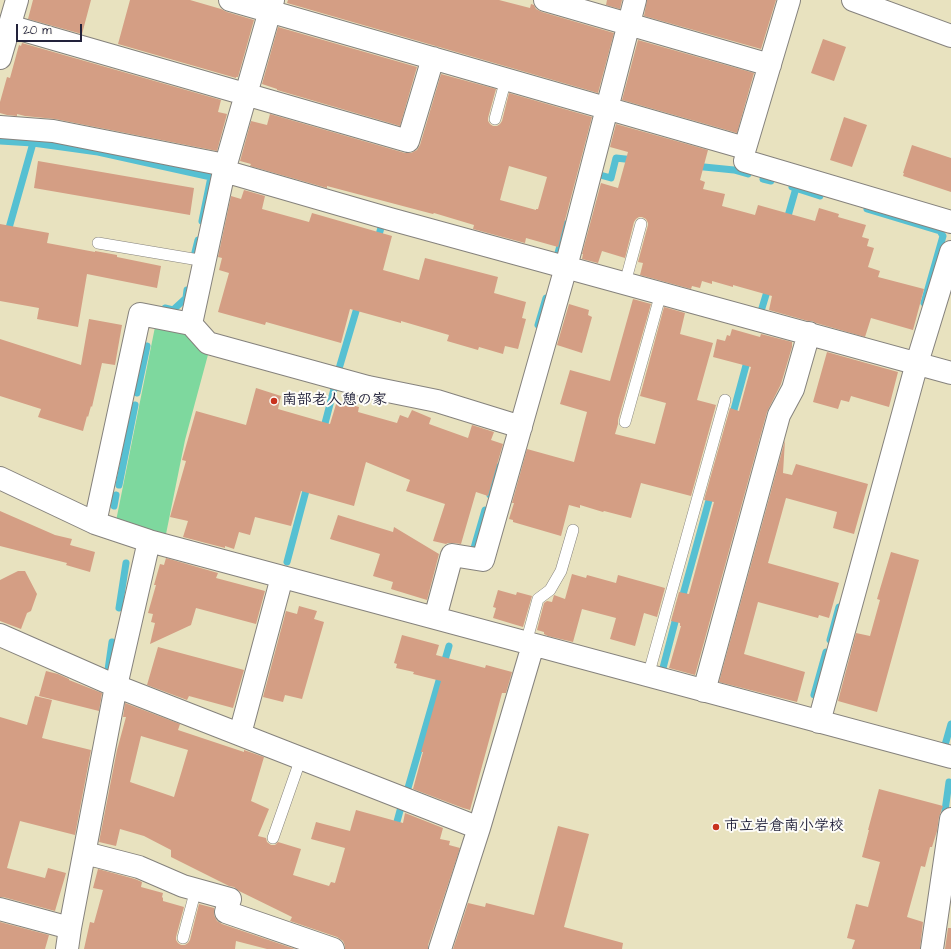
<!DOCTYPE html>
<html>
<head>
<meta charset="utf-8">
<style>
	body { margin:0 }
	#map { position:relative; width:951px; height:949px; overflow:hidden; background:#e8e2bf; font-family:"Architects Daughter",sans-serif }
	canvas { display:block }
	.scale { position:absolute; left:16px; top:24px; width:66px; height:18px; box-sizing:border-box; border:2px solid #22223b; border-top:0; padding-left:5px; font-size:12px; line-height:14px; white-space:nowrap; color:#22223b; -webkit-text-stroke:3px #fdfcf7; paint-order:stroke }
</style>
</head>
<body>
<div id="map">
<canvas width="951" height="949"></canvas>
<div class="scale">20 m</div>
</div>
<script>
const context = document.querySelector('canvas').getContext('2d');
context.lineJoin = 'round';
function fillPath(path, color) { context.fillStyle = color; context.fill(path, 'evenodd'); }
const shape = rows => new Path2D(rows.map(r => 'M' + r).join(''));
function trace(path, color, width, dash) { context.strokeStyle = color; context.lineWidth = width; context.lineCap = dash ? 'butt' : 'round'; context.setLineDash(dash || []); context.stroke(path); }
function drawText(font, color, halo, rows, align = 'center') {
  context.font = font + ' "Architects Daughter","Klee One",sans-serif'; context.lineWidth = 4; context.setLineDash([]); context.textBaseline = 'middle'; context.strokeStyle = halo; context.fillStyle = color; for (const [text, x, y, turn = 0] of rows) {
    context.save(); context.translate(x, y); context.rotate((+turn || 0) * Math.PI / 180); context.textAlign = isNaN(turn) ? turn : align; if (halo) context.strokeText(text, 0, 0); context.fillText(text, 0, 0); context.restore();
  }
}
fillPath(shape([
	[155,327,185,333,209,351,185,440,166,534,116,521]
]), '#7ed89e');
trace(shape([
	[0,141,33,143,98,152,211,177,202,221],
	[694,166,734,170,748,174],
	[593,173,611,178,616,158,634,160],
	[763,179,771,181],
	[792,187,820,196],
	[867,209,940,231,943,236,924,303],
	[786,223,796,188],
	[7,235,33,143],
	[377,242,382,224],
	[195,252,198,240],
	[558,253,566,224],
	[165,308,173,310,186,298,187,290],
	[762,308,769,285],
	[538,325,546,298],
	[338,372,359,301],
	[137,393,147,346],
	[732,417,748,358],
	[323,431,335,385],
	[119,485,135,405],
	[490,495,498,467],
	[114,506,116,495],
	[474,548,485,510],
	[287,562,308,483],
	[681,602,711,493],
	[119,608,126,563],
	[830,640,839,607],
	[663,668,677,614],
	[108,670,112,642],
	[814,695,826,652],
	[945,745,951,724],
	[408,788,449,646],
	[944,818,949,782],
	[395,829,401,807]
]), '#56c0d2', 7);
fillPath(shape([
	[33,0,91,0,82,34,28,19],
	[130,0,190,0,221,9,227,12,254,20,238,77,236,77,236,78,118,44],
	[288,0,499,0,530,8,531,4,534,5,536,9,542,12,614,33,598,93,287,3],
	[607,0,622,0,620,9,606,5],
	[647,0,776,0,761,49,644,16],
	[278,27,417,67,400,126,277,90,277,89,262,84],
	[823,39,846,47,834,81,811,73],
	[638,40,754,73,737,133,622,100],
	[22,43,221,100,218,112,227,114,217,151,55,119,25,116,17,114,17,116,7,115,0,113,0,102,7,77,10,78,19,45,21,46],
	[441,74,496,89,488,118,488,121,490,124,493,126,497,126,500,124,502,121,509,93,592,117,558,247,526,238,525,243,473,229,474,225,434,213,433,214,327,186,327,188,250,166,251,164,240,161,251,121,267,125,270,114,405,153,411,153,417,150,420,145],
	[509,166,547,177,538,209,536,209,536,210,500,200],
	[844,117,867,125,852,167,830,160],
	[616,124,708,150,700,180,705,182,703,189,725,194,722,206,755,215,758,205,815,221,819,208,839,214,838,217,866,225,862,237,869,239,867,246,874,248,868,267,880,271,878,277,924,289,913,330,871,318,865,337,816,323,812,321,808,321,769,310,772,296,733,285,733,287,712,281,712,284,702,281,700,288,692,286,691,289,640,275,643,263,638,262,648,225,648,223,646,219,642,217,639,217,636,219,634,222,625,258,602,251,598,263,582,259,583,254,582,254,601,183,618,188,628,152,610,147],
	[912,145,951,158,951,192,903,176,904,173,903,173],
	[38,161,194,188,190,215,34,188],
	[244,190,265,196,262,209,309,222,312,213,392,236,383,270,419,280,425,258,498,277,494,293,526,302,522,318,526,319,518,349,505,346,503,354,479,347,478,350,447,341,449,335,401,321,401,323,350,309,341,343,266,322,265,325,218,312,229,273,219,270,222,258,218,257,231,196,241,199],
	[0,224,49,233,47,243,95,252,95,251,117,255,117,257,161,266,157,288,87,274,78,327,37,319,39,308,0,301],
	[633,299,651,304,618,420,618,424,615,434,655,444,666,403,640,396,664,307,685,313,680,334,713,343,697,400,716,405,691,496,641,483,631,518,604,511,603,512,580,505,580,508,569,505,561,536,513,522,513,520,509,519,514,503,512,503,527,449,574,462,587,412,560,404,570,370,610,381],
	[569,304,589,310,588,315,592,317,582,353,557,345],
	[89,319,122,325,115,365,102,363,92,407,91,406,88,417,87,416,83,431,38,417,41,409,0,396,0,339,81,365],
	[732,329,760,337,761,334,792,342,792,347,781,384,767,412,695,675,669,668,681,626,680,626,680,623,671,621,679,592,689,594,714,502,704,500,730,408,739,411,751,367,713,357,717,339,725,341,727,335,730,336],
	[827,352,898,372,889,407,851,396,849,402,841,400,838,409,813,402],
	[256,388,281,396,278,409,330,424,337,401,359,407,358,412,397,423,400,415,408,418,412,410,431,418,429,424,468,438,472,425,494,432,491,440,503,444,488,496,476,492,461,544,454,543,448,543,446,544,433,541,445,504,406,491,410,480,366,462,354,506,301,491,291,526,255,517,250,535,239,532,234,549,225,546,225,548,183,537,188,521,170,517,186,461,182,460,196,411,246,425],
	[785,440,783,473,792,475,796,464,868,484,854,534,833,528,837,512,786,498,768,563,839,583,829,618,819,615,818,618,758,602,744,654,805,672,797,702,719,682],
	[0,511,55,535,72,539,70,545,95,552,90,572,66,565,67,563,0,546],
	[338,515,393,532,394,527,439,554,427,600,391,589,393,582,373,576,380,554,330,539],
	[891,552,919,560,877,712,838,701,856,633,870,636,880,600,877,599],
	[166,558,218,573,216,578,265,591,256,624,196,608,191,625,150,644,155,623,151,622,153,614,148,613,156,585,154,585,160,564,164,565],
	[18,571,25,571,37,594,31,611,27,613,21,629,0,621,0,580],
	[572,574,586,578,587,575,616,583,618,575,665,588,657,617,644,613,635,646,610,639,616,618,582,609,573,642,548,636,544,634,544,632,537,630,544,603,547,601,552,602,554,595,565,599],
	[498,590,516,595,517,592,532,596,523,627,493,618,496,608,493,607],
	[299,606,317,611,314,619,324,622,302,699,285,695,283,702,263,697,286,611,297,614],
	[402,635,439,645,436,655,485,668,486,665,512,672,506,693,502,693,470,810,463,808,413,789,423,752,421,752,441,681,413,674,414,672,396,668,397,664,394,663],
	[158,647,244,670,233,708,189,696,187,700,147,685],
	[46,671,58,674,69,679,69,680,102,693,99,711,39,696],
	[35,696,52,700,42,738,91,750,75,835,20,821,7,868,45,878,48,868,66,873,55,911,3,897,0,897,0,717,27,725],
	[125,703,180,724,178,730,244,752,244,750,264,757,251,801,269,809,258,836,266,838,267,842,271,845,275,845,278,842,301,849,293,875,329,886,331,882,335,883,345,848,311,839,316,822,350,831,356,810,403,823,405,813,443,828,440,839,450,841,449,845,460,848,428,945,428,949,345,949,345,946,343,941,337,937,290,921,292,917,239,891,234,887,229,886,171,857,171,850,144,836,120,829,116,846,99,842,117,750,126,717,123,717],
	[141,736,188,750,174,797,130,782],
	[879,789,943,806,939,817,937,831,932,847,930,847,925,867,921,866,907,917,923,922,920,949,852,949,855,940,847,938,856,904,868,907,880,862,862,857,869,830,868,830],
	[558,826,589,834,564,927,623,943,622,949,453,949,468,903,485,907,486,903,534,915],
	[98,869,135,879,142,882,141,887,163,893,162,897,163,898,163,901,184,907,176,937,176,940,178,943,181,945,185,945,188,943,190,940,199,904,214,908,214,915,217,921,222,924,295,949,267,949,236,941,235,949,84,949,90,922,94,923,103,890,93,888],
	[0,922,49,935,45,949,0,949],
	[948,928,951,928,951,949,945,949]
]), '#d49e84');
const service = shape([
	[495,119,506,79],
	[98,243,205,261],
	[625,283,641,224],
	[625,422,661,293],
	[526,643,538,599,550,590,561,571,573,530],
	[648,676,725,400],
	[273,838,301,758],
	[183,938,196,889]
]);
const minor = shape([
	[230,0,745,148,789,0],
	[545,0,770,65],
	[853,0,951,36],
	[9,26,408,141,433,58],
	[0,58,17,0],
	[0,127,53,131,225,165],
	[745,161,951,222],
	[224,171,390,219,951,373],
	[191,324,224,171,273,0],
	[0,478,95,523,149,541,951,757],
	[95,523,140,314,191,324,208,343,368,387,437,401,521,427],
	[435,618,452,555,483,560,566,267,635,0],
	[0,635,116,686,479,828],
	[704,691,779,415,793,389,809,333],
	[819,722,917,363,951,252],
	[240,734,282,577],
	[85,853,139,867,183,886,230,899,226,912,333,949],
	[0,909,70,928],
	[67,949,70,928,116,686,149,541],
	[440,949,479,828,533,645],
	[932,949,951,819]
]);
trace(service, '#85827d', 12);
trace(minor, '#85827d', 24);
trace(service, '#fff', 11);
trace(minor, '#fff', 22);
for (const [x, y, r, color] of [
	[274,401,4,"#c8321e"],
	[716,827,4,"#c8321e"]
]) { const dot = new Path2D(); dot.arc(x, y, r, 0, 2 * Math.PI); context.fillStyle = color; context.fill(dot); trace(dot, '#fdfcf7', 1.5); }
drawText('bold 15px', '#22223b', '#fdfcf7', [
	["南部老人憩の家",282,401],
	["市立岩倉南小学校",724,827]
], 'left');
</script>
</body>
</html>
